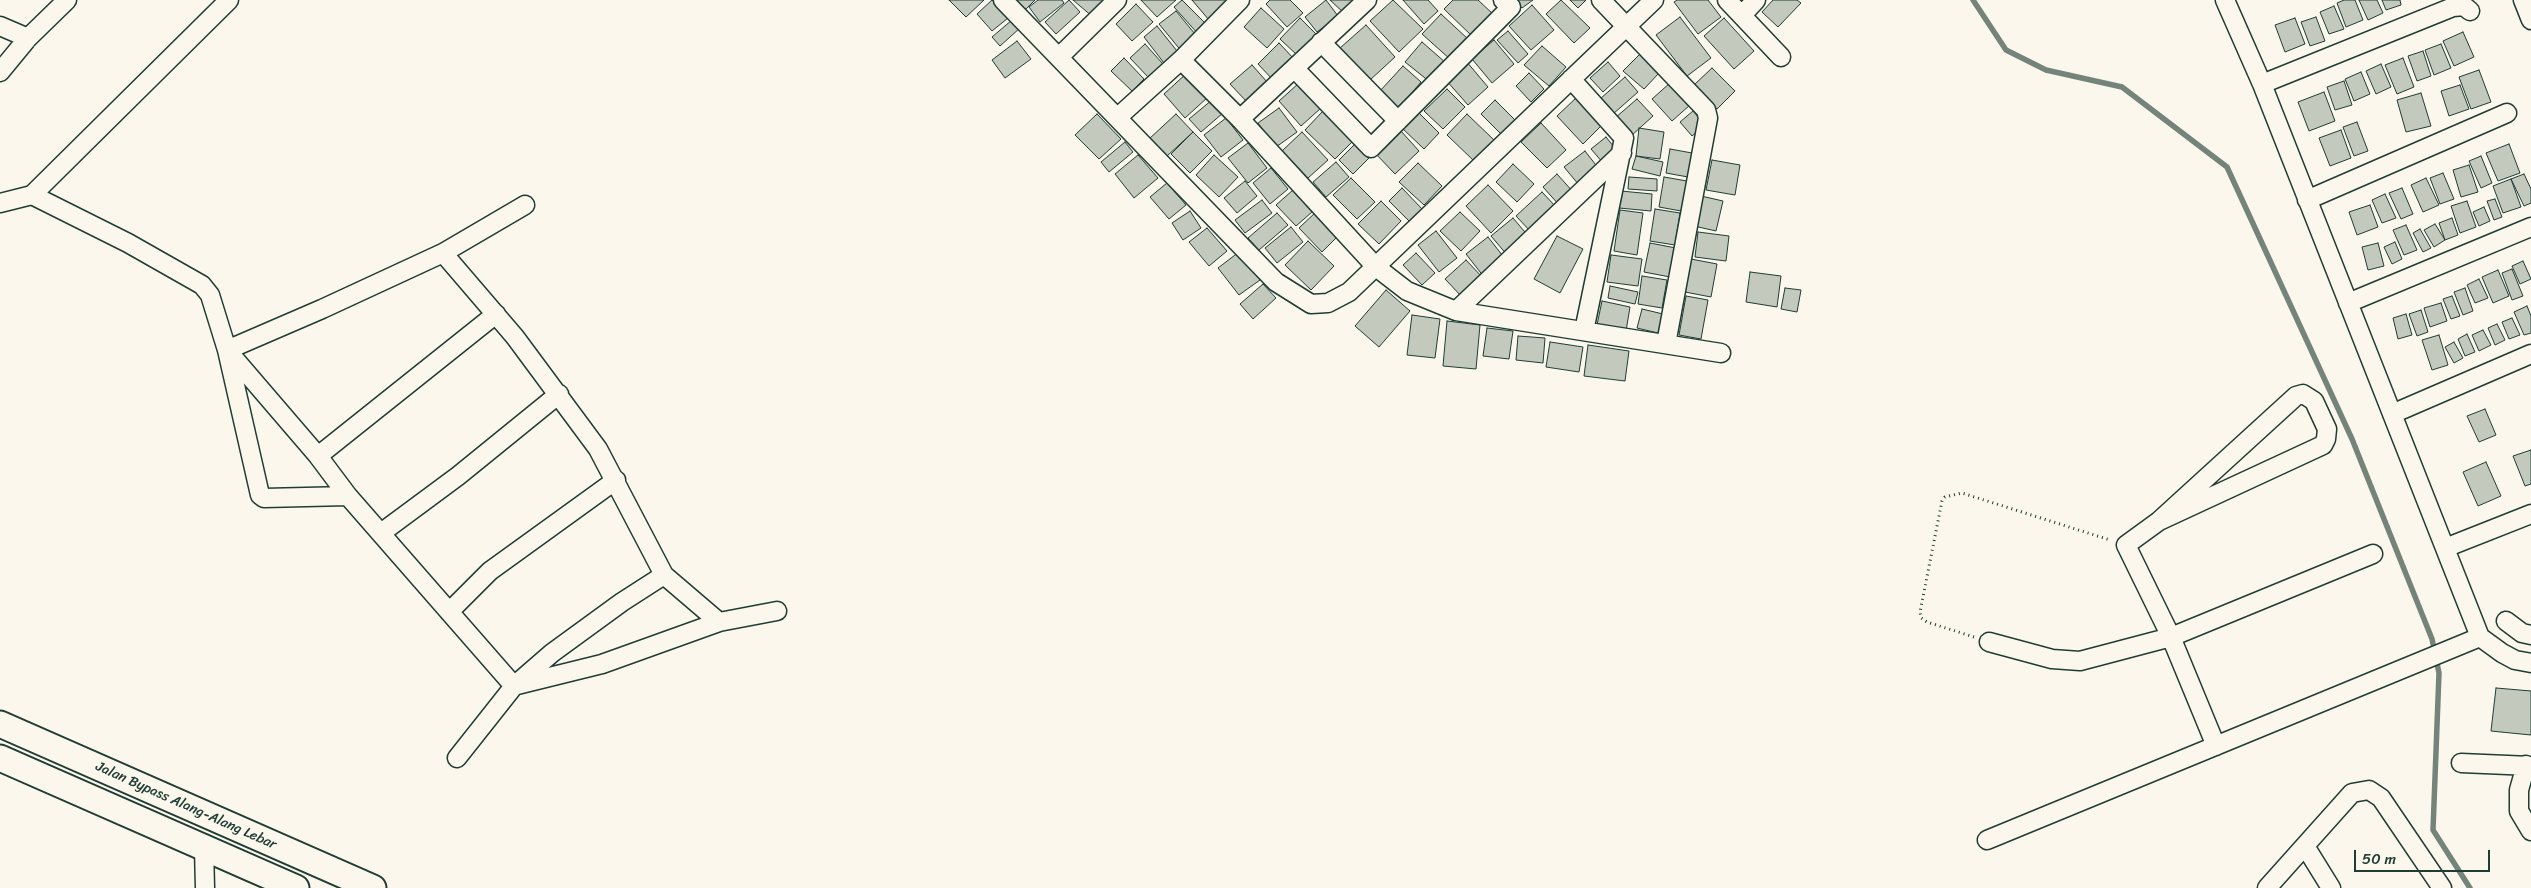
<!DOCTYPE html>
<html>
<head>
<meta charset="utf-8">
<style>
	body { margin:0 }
	#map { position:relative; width:2531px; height:888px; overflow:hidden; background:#fbf7ec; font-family:Sriracha,sans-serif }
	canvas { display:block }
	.scale { position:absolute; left:2354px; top:850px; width:136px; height:22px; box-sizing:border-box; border:2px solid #1f3d34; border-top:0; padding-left:6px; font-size:15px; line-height:18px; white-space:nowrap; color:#1f3d34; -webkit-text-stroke:4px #fbf7ec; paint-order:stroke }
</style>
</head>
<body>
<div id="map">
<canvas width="2531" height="888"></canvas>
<div class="scale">50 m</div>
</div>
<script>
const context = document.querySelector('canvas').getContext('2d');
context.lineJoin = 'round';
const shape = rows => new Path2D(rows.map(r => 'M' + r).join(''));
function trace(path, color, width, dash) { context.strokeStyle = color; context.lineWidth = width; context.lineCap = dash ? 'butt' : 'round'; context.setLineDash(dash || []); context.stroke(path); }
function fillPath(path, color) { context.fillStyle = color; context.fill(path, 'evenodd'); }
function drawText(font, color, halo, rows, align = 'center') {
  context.font = font + ' Sriracha,sans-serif'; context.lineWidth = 4; context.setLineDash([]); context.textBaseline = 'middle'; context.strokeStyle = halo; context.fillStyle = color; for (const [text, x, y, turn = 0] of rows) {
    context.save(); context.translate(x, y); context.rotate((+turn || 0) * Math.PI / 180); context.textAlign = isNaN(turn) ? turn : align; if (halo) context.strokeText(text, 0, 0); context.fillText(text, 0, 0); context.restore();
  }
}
trace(shape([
	[1973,0,2006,50,2046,70,2122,87,2227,167,2352,439,2432,639,2439,673,2433,830,2470,888]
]), '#74847b', 5.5);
const building = shape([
	[949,0,984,0,966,17,949,0],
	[992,0,1008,18,992,31,977,14,992,0],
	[1016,0,1035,0,1025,10,1016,0],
	[1038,0,1062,0,1064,3,1040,22,1029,7,1038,0],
	[1069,0,1080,12,1056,34,1045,22,1069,0],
	[1073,0,1108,0,1093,17,1073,0],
	[1141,0,1176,0,1157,17,1141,0],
	[1182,0,1209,27,1199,35,1174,7,1182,0],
	[1192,0,1227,0,1230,3,1209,20,1192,0],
	[1270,0,1290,0,1303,13,1287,27,1266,4,1270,0],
	[1326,0,1338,16,1317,32,1305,17,1326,0],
	[1330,0,1358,0,1345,14,1330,0],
	[1393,0,1423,29,1399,52,1370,21,1393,0],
	[1403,0,1428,0,1438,11,1424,24,1403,0],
	[1453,0,1478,0,1494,15,1473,37,1444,9,1453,0],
	[1515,0,1533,0,1522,8,1515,0],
	[1561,0,1590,28,1574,43,1546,14,1561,0],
	[1570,0,1586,0,1578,8,1570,0],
	[1677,0,1708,0,1721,17,1698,34,1674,2,1677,0],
	[1773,0,1797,0,1801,3,1778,27,1762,12,1773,0],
	[2344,0,2355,0,2363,20,2346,27,2337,3,2344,0],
	[2359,0,2377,0,2383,13,2368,20,2359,0],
	[2382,0,2400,0,2401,5,2386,10,2382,0],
	[1136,4,1153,22,1132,41,1116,24,1136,4],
	[1532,5,1554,30,1531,50,1509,26,1532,5],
	[2334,6,2344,29,2329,34,2320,12,2334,6],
	[1261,8,1284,29,1267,48,1244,27,1261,8],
	[1176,11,1200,40,1183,53,1159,24,1176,11],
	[1441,14,1469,40,1451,60,1422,34,1441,14],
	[1680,17,1711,58,1687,76,1656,35,1680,17],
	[2316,17,2325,41,2310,46,2301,22,2316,17],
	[1300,18,1317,35,1297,55,1280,39,1300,18],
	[1724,18,1754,51,1734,69,1704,36,1724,18],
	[2295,18,2305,44,2285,52,2275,25,2295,18],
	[1012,20,1020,28,1000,46,992,37,1012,20],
	[1366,25,1395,57,1370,80,1340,48,1366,25],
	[1157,26,1181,56,1167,67,1144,37,1157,26],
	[1508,31,1528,54,1518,63,1497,40,1508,31],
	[2463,32,2474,57,2454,66,2443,41,2463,32],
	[1494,40,1514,64,1492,83,1472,59,1494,40],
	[1017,41,1031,59,1005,78,992,60,1017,41],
	[1422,42,1446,63,1430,82,1405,62,1422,42],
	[1279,43,1295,60,1274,81,1258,64,1279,43],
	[1145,44,1163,64,1148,77,1130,58,1145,44],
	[2441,44,2451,68,2434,75,2425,50,2441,44],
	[1542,46,1566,67,1549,86,1524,65,1542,46],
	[2423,51,2431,76,2417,81,2408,56,2423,51],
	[1640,54,1660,72,1644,89,1623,71,1640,54],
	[1124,58,1144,79,1132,91,1111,71,1124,58],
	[2403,58,2414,87,2397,94,2385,65,2403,58],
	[1466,61,1488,87,1468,105,1445,79,1466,61],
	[1608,62,1620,76,1603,92,1590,78,1608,62],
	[2381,64,2391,87,2376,94,2366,71,2381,64],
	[1252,65,1268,83,1247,102,1230,84,1252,65],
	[1403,66,1421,82,1398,109,1379,92,1403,66],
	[1712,68,1735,91,1717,109,1694,85,1712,68],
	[2479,70,2491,102,2471,109,2459,77,2479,70],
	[2361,72,2370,94,2354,101,2345,79,2361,72],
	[1187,73,1208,97,1185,118,1164,94,1187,73],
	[1529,73,1544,89,1531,102,1516,86,1529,73],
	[1625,77,1638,92,1613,114,1600,99,1625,77],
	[2344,81,2352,105,2335,110,2327,87,2344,81],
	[1299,83,1321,108,1301,126,1279,101,1299,83],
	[1670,83,1690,105,1672,121,1652,99,1670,83],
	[2460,85,2469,109,2449,116,2441,91,2460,85],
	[1447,89,1465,107,1443,129,1424,111,1447,89],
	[2324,92,2335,121,2309,131,2298,102,2324,92],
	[2421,93,2431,126,2406,132,2397,100,2421,93],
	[1576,98,1602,125,1583,144,1557,116,1576,98],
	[1637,99,1653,116,1631,136,1615,118,1637,99],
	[1212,100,1223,113,1201,132,1189,119,1212,100],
	[1495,100,1516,121,1502,135,1481,114,1495,100],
	[1279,108,1297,132,1276,147,1258,123,1279,108],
	[1323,111,1354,140,1335,159,1305,130,1323,111],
	[1417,111,1439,133,1424,149,1401,127,1417,111],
	[1693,111,1705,125,1692,136,1680,122,1693,111],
	[1097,114,1121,139,1099,159,1075,135,1097,114],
	[1176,114,1193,132,1166,157,1149,139,1176,114],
	[1467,114,1494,140,1474,161,1447,135,1467,114],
	[1226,118,1243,140,1221,157,1204,135,1226,118],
	[2357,122,2368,151,2354,156,2343,127,2357,122],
	[1541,123,1566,150,1547,168,1521,142,1541,123],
	[1639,128,1664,132,1660,159,1636,156,1639,128],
	[1400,130,1419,151,1395,174,1375,153,1400,130],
	[2341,130,2351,158,2330,166,2319,138,2341,130],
	[1193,132,1212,151,1190,173,1171,154,1193,132],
	[1302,132,1328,160,1308,178,1282,151,1302,132],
	[1606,137,1618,152,1604,164,1591,149,1606,137],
	[1125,142,1133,152,1109,172,1101,162,1125,142],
	[1357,142,1371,156,1353,174,1339,160,1357,142],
	[1248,143,1267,168,1248,183,1228,158,1248,143],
	[2509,144,2520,173,2498,181,2486,153,2509,144],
	[1670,149,1692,153,1688,177,1666,173,1670,149],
	[1585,151,1599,169,1579,185,1564,167,1585,151],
	[1138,155,1158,178,1134,198,1115,174,1138,155],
	[1214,155,1238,177,1219,197,1196,175,1214,155],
	[1636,156,1663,162,1660,176,1632,169,1636,156],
	[2481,156,2492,183,2481,188,2469,161,2481,156],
	[1712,160,1740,165,1735,195,1706,190,1712,160],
	[1336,162,1349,177,1326,197,1313,182,1336,162],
	[1418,163,1442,186,1424,205,1399,182,1418,163],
	[1513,164,1534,184,1517,202,1496,182,1513,164],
	[2469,165,2478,192,2461,197,2453,170,2469,165],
	[1271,168,1288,189,1270,204,1253,183,1271,168],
	[2443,173,2454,199,2440,204,2430,178,2443,173],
	[1557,174,1574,193,1560,206,1543,187,1557,174],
	[2524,174,2531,189,2531,203,2524,206,2511,179,2524,174],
	[1629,177,1657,179,1657,191,1628,189,1629,177],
	[1664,177,1687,181,1681,211,1659,207,1664,177],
	[1351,178,1375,202,1357,219,1333,195,1351,178],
	[2426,178,2439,205,2423,212,2411,185,2426,178],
	[2511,179,2521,207,2503,213,2493,186,2511,179],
	[1245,181,1257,196,1237,213,1224,198,1245,181],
	[1167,183,1186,205,1169,219,1150,197,1167,183],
	[1488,185,1513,211,1491,233,1466,206,1488,185],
	[1402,188,1424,211,1411,223,1389,201,1402,188],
	[2402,188,2413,214,2401,219,2389,193,2402,188],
	[1293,190,1312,212,1296,226,1276,205,1293,190],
	[1621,191,1652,194,1651,211,1619,208,1621,191],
	[1542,192,1557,208,1531,232,1516,216,1542,192],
	[2385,194,2396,218,2382,223,2372,200,2385,194],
	[1701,196,1723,201,1716,231,1694,226,1701,196],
	[2495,199,2502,217,2494,220,2487,201,2495,199],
	[1262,200,1272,213,1245,233,1235,220,1262,200],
	[1381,201,1401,221,1379,244,1358,224,1381,201],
	[2467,201,2476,227,2460,233,2451,206,2467,201],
	[2370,205,2378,227,2357,235,2349,212,2370,205],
	[2484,207,2490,221,2479,226,2473,212,2484,207],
	[1655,209,1680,213,1675,245,1650,241,1655,209],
	[1620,210,1643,213,1637,255,1614,251,1620,210],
	[1190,211,1201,228,1183,240,1172,223,1190,211],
	[1316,212,1338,236,1322,252,1299,228,1316,212],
	[1460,212,1480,231,1461,251,1440,231,1460,212],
	[1277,213,1288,225,1259,250,1248,238,1277,213],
	[1513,218,1530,238,1508,256,1491,236,1513,218],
	[2452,218,2458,235,2445,240,2439,223,2452,218],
	[2435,224,2445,240,2434,247,2424,230,2435,224],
	[2406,225,2417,250,2404,255,2393,230,2406,225],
	[1291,227,1303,242,1277,263,1265,248,1291,227],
	[1207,228,1227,251,1209,266,1189,242,1207,228],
	[2420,229,2431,248,2423,252,2413,233,2420,229],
	[1436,231,1457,258,1439,272,1418,245,1436,231],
	[1698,232,1729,236,1726,261,1695,257,1698,232],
	[1557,236,1583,249,1560,293,1534,279,1557,236],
	[1488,237,1506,260,1484,277,1466,254,1488,237],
	[1308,241,1334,266,1311,290,1285,265,1308,241],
	[2395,242,2402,259,2392,264,2384,247,2395,242],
	[1650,243,1676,248,1670,277,1644,272,1650,243],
	[2378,243,2384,266,2368,270,2362,247,2378,243],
	[1239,252,1260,280,1239,295,1218,268,1239,252],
	[1416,253,1435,273,1422,285,1403,265,1416,253],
	[1611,255,1642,259,1638,286,1607,282,1611,255],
	[1691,259,1717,264,1711,297,1685,292,1691,259],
	[1466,260,1484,279,1463,298,1445,279,1466,260],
	[2523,261,2531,279,2520,284,2512,266,2523,261],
	[2512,269,2523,296,2512,300,2502,273,2512,269],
	[2498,270,2509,296,2493,303,2482,277,2498,270],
	[1750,272,1781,276,1777,307,1746,302,1750,272],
	[1642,276,1667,280,1662,308,1638,304,1642,276],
	[2479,279,2488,298,2475,303,2467,285,2479,279],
	[1263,284,1276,298,1253,319,1240,304,1263,284],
	[1610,286,1638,292,1635,304,1608,298,1610,286],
	[1785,288,1801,290,1797,312,1781,309,1785,288],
	[2465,288,2473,311,2463,315,2454,292,2465,288],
	[1386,290,1410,311,1379,347,1355,326,1386,290],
	[1686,296,1708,300,1701,339,1679,335,1686,296],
	[2452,296,2460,316,2451,319,2443,299,2452,296],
	[1602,301,1630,307,1626,331,1597,325,1602,301],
	[2441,303,2447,321,2430,327,2424,308,2441,303],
	[2527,306,2531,316,2531,333,2524,335,2514,312,2527,306],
	[1642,309,1663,314,1658,333,1637,328,1642,309],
	[2421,310,2428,332,2417,336,2409,314,2421,310],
	[2406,314,2412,335,2398,339,2393,318,2406,314],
	[1412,315,1440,319,1435,358,1407,355,1412,315],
	[2512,318,2520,335,2509,339,2502,322,2512,318],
	[1447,321,1480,325,1476,369,1443,366,1447,321],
	[2497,324,2505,340,2495,345,2488,328,2497,324],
	[1487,328,1513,331,1509,359,1483,356,1487,328],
	[2483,330,2491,345,2479,351,2472,335,2483,330],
	[2467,334,2475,352,2465,356,2458,339,2467,334],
	[2439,335,2448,365,2432,370,2422,340,2439,335],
	[1518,336,1545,338,1543,363,1516,360,1518,336],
	[1550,342,1583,347,1579,372,1546,367,1550,342],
	[2454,342,2463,358,2454,363,2445,347,2454,342],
	[1588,345,1629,351,1625,381,1584,376,1588,345],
	[2485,409,2496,435,2479,442,2467,416,2485,409],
	[2531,450,2531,484,2525,486,2513,456,2531,450],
	[2486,462,2501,496,2478,506,2463,472,2486,462],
	[2496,688,2531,691,2531,735,2491,731,2496,688]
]);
fillPath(building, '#c4c9be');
trace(building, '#1f3d34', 1);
const minor = shape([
	[229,0,32,195,128,243,202,285,210,295,227,350,318,456,348,496,514,686],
	[1003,0,1276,282,1311,304,1328,303,1349,292,1654,0],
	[1601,0,1706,110,1708,118,1666,344],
	[1727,0,1781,57],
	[2225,0,2262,84,2480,637,2502,653,2515,660,2531,663],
	[2523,0,2531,20],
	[1742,15,1756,0],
	[0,26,28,38],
	[1321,42,1398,121],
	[1059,57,1117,0],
	[1181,60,1240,119,1376,267,1407,291,1456,311,1721,353],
	[1295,69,1371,148,1511,7,1503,0],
	[0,72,28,38,67,0],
	[1571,79,1624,138,1584,331],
	[2262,84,2453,7,2464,6,2470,11],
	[1118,117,1181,60,1240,0],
	[1240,119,1367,0],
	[2307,200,2507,113],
	[0,203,32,195],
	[443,253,515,337,598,449,664,575,719,622],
	[2348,303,2531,227],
	[1456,311,1622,153],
	[2392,414,2531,354],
	[318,456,496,314],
	[348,496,264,498,260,495,227,350,322,309,443,253,525,205],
	[2159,521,2323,445,2326,439,2327,429,2314,401,2303,394,2296,396,2159,521,2126,545,2171,637,2216,746],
	[381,533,458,476,559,394],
	[2445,548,2531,514],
	[449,612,490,571,616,480],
	[2506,621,2522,633,2531,635],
	[1989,642,2052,659,2080,661,2171,637,2373,554],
	[517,685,602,664,719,622,777,611],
	[457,758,514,686,552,653,622,602,664,575],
	[2461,763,2531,766],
	[2526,765,2519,790,2519,811,2531,831],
	[1987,840,2480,637],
	[2305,846,2331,888],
	[204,848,205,888],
	[2267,888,2352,793,2369,790,2381,798,2442,888]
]);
const highway = shape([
	[0,724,373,888],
	[0,758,296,888]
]);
trace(minor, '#1f3d34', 21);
trace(highway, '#1f3d34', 29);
trace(shape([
	[1974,637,1927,622,1921,618,1920,612,1942,501,1945,497,1962,493,2110,540]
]), '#1f3d34', 3, [1, 4]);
trace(minor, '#fbf7ec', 18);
trace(highway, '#fbf7ec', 25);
drawText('14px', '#1f3d34', '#fbf7ec', [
	["Jalan Bypass Alang-Alang Lebar",186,806,24]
]);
</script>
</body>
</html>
